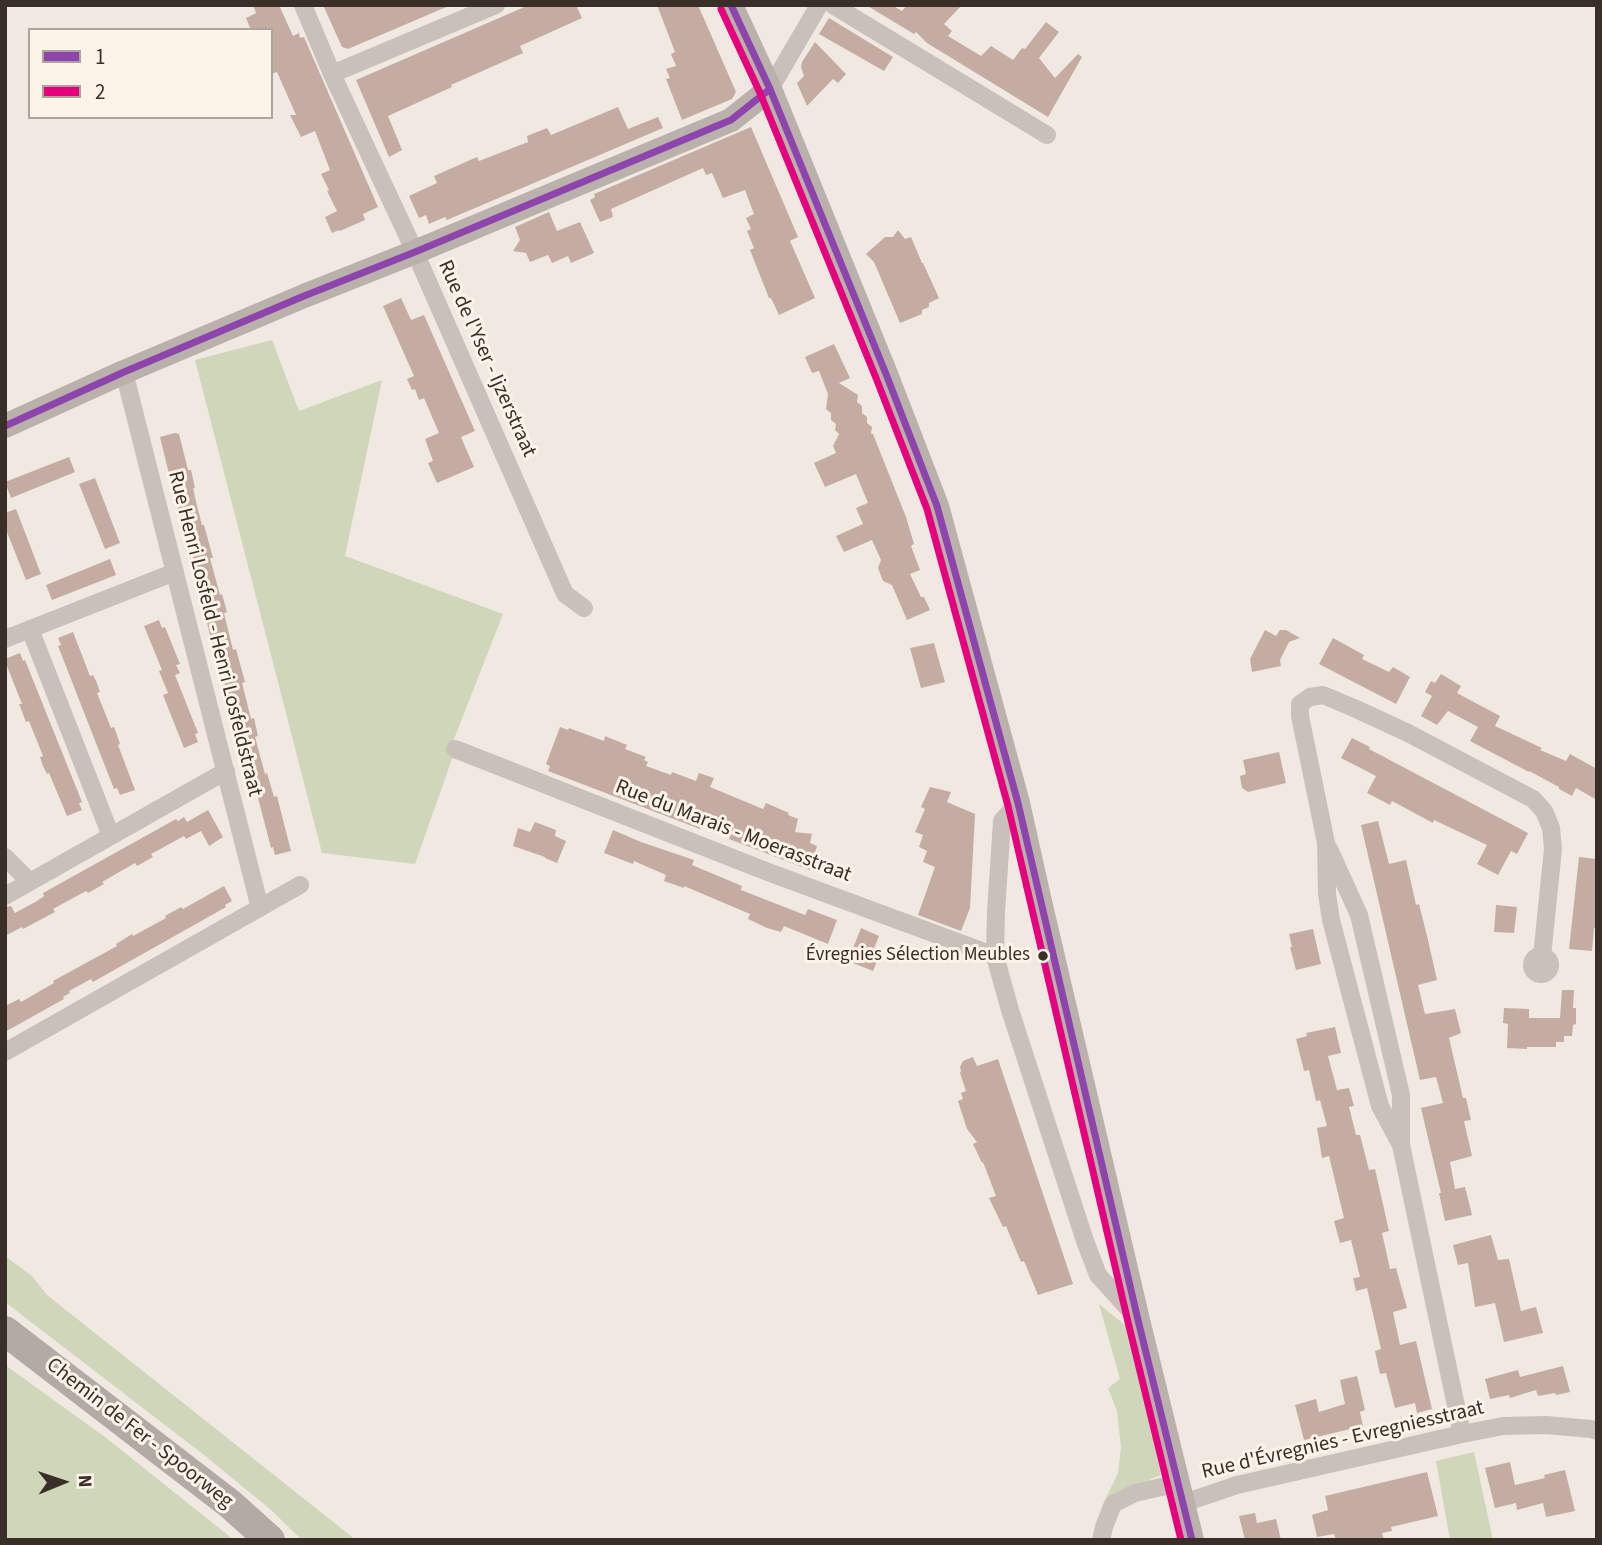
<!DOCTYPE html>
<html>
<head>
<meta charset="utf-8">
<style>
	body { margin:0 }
	#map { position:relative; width:1602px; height:1545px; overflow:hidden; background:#efe9e2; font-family:"Source Sans 3",sans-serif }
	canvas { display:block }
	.frame { position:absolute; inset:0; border:7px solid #3a2e28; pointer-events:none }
	.legend { position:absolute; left:28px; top:28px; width:245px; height:91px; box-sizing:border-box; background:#fcf3e9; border:2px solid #aea49c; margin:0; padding:9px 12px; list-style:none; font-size:21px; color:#3a2e28 }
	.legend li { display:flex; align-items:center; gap:14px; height:35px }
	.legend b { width:35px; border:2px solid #aea49c }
	.north { position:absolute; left:28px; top:1447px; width:70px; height:70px; -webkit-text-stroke:5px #fcf3e9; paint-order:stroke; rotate:88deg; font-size:19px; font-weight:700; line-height:28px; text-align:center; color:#3a2e28 }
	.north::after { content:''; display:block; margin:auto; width:24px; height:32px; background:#3a2e28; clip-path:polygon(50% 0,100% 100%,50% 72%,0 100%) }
</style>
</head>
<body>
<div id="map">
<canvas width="1602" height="1545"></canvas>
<div class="frame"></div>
<ul class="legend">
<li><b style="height:9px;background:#8e44ad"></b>1</li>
<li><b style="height:9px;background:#e5007d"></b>2</li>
</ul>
<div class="north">N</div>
</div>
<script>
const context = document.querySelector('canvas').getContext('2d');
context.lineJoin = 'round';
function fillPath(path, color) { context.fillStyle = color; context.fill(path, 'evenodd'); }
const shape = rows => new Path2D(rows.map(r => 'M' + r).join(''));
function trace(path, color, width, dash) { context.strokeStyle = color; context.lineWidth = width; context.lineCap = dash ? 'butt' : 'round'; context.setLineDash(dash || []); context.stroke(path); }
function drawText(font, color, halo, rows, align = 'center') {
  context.font = font + ' "Source Sans 3",sans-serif'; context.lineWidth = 6; context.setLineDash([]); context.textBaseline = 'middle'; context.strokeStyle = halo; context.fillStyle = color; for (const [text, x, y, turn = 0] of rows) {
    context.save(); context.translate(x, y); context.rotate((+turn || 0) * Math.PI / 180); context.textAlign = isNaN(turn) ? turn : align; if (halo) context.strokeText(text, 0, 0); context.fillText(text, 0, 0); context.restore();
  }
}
fillPath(shape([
	[272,340,299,411,382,380,345,556,503,614,454,739,453,756,415,864,322,853,195,360],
	[5,1256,32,1276,47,1295,356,1540,302,1540,270,1509,204,1455,5,1302],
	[1099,1304,1130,1329,1161,1475,1106,1498,1118,1473,1121,1447,1117,1411,1108,1388,1120,1379],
	[5,1365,105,1437,234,1540,5,1540],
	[1474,1452,1493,1540,1450,1540,1436,1461]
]), '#d0d6ba');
fillPath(shape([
	[253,5,279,5,293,36,299,33,300,38,304,37,378,207,363,214,365,220,340,231,339,230,332,233,325,217,337,211,327,191,329,190,321,174,330,170,315,131,301,137,290,115,296,115,277,72,271,74,271,30,251,30,246,18,256,13],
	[323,5,451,5,348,49,342,47],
	[529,5,576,5,582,18,520,46,523,53,451,85,452,87,388,116,402,150,389,157,356,80],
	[657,5,698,5,736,92,732,99,682,120,666,79,670,78,666,69,676,66,671,54,675,52],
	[866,5,892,5,902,11,907,5,962,5,944,24,952,31,948,36,981,56,991,46,1013,60,1022,48,1025,49,1046,22,1059,32,1039,58,1055,78,1078,54,1082,57,1048,117,927,43,916,32,914,34],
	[829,18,893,57,884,71,819,34],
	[815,42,846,74,838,83,833,79,807,106,797,83,804,76,801,67,802,62],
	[618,107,628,129,658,117,663,128,447,220,445,217,429,224,426,215,419,218,409,196,437,183,434,176,477,157,479,161,528,142,527,136,547,128,551,135],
	[751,127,798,237,790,241,815,298,779,315,771,298,769,298,750,250,754,248,747,231,751,229,746,218,754,214,745,190,723,198,712,173,706,175,703,168,611,209,613,217,600,222,590,200,595,197,594,194],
	[549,212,557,231,580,222,594,253,571,263,568,256,552,263,548,255,530,262,526,253,513,251,520,240,515,227],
	[898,230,905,239,911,237,922,263,923,263,939,298,929,303,929,307,922,310,922,314,900,323,874,262,866,254,885,237,893,237],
	[401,298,411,320,424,315,475,431,461,437,474,467,437,483,428,463,433,461,425,439,439,433,424,398,419,400,415,389,412,390,407,379,414,376,383,306],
	[834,344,850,378,839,383,858,395,857,402,862,406,862,413,867,417,867,423,872,427,871,434,873,434,906,517,914,544,911,546,920,570,910,574,921,597,924,597,930,610,907,620,892,585,883,581,878,568,881,560,872,540,844,552,836,536,863,524,856,508,868,503,856,474,825,487,814,463,836,453,833,446,839,434,835,430,836,424,831,420,831,413,826,409,828,394,819,371,812,373,805,357],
	[175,433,179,434,188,470,191,470,195,488,193,488,197,506,202,525,204,525,213,558,210,558,220,595,222,594,227,612,224,613,233,650,236,649,245,682,242,683,251,719,254,718,258,736,255,737,265,774,267,773,274,797,277,796,291,851,275,855,273,847,271,848,255,786,251,787,249,779,246,780,223,686,225,686,218,655,215,655,192,562,194,561,186,530,183,531,160,437],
	[69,457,75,472,11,498,5,482],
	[95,478,120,543,105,549,79,484],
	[16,509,41,574,26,580,5,527,5,513],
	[110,559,116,575,52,600,46,585],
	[159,620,162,628,165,627,180,664,176,665,180,673,175,675,198,733,195,734,198,742,184,748,163,695,168,693,159,671,162,670,144,626],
	[1265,630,1276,636,1280,630,1286,630,1300,638,1289,642,1280,660,1281,666,1252,672,1250,659],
	[73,632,90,676,93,675,97,683,100,692,97,693,111,728,114,727,117,735,120,744,118,745,135,790,120,795,117,788,114,789,58,646,61,645,58,638],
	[1333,638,1364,655,1362,659,1389,672,1393,667,1410,677,1396,704,1319,664],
	[934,643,945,682,921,688,910,648],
	[20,653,23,661,25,660,82,802,79,803,82,810,67,816,49,773,47,774,43,766,40,757,43,756,29,721,26,722,19,704,22,704,5,661,5,659],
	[1441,674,1461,686,1457,693,1500,716,1495,726,1542,748,1540,750,1566,761,1570,754,1597,769,1597,800,1576,788,1572,796,1559,789,1559,787,1529,771,1529,772,1470,741,1478,727,1448,711,1437,725,1421,716,1432,696,1425,692,1431,681,1435,683],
	[560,727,568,730,569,728,604,741,605,736,627,745,625,749,646,757,644,760,648,762,646,766,671,775,672,772,696,781,699,773,714,778,710,787,763,809,766,803,789,813,788,815,798,819,795,832,812,834,810,843,817,846,810,870,729,839,732,831,704,819,700,829,548,771,550,766,546,764],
	[1352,738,1370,747,1369,749,1528,833,1517,854,1511,851,1498,875,1477,864,1487,845,1434,820,1433,823,1392,801,1390,805,1367,793,1376,776,1341,758],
	[1279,752,1286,783,1248,792,1242,788,1240,776,1246,774,1243,760],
	[930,787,951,792,947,802,975,814,970,908,961,931,918,915,935,867,923,862,927,851,919,847,923,835,915,832,925,809,921,807],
	[208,810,223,837,209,846,201,831,186,839,184,836,151,854,153,857,137,866,135,863,102,882,104,884,88,893,86,891,53,909,55,912,23,929,22,927,5,936,5,907,11,906,15,913,37,901,44,896,43,893,176,819,178,821,184,817,187,822],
	[1378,821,1389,864,1406,860,1416,905,1419,904,1428,940,1437,980,1418,985,1425,1014,1455,1009,1461,1033,1449,1038,1463,1098,1466,1098,1471,1120,1464,1121,1472,1156,1450,1162,1455,1189,1465,1187,1472,1215,1445,1221,1439,1193,1441,1193,1421,1108,1443,1103,1436,1077,1420,1080,1361,825],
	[535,822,556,830,555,836,566,841,557,863,545,858,545,857,513,846,518,828,530,832],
	[613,830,641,842,694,860,692,865,742,886,741,890,805,915,808,909,837,920,828,944,784,926,781,932,767,928,748,919,750,914,684,886,684,888,664,881,666,875,634,861,633,864,604,853],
	[1579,857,1597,859,1597,928,1594,928,1592,951,1569,949],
	[224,886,232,901,225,905,226,907,93,982,91,979,69,991,70,993,63,997,64,999,5,1032,5,1006,19,999,21,1002,54,983,53,981,117,946,116,944,132,934,133,936,166,918,165,916,181,907,183,909],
	[1496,905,1517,907,1514,933,1494,932],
	[861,928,879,936,873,951,880,954,873,971,848,961],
	[1313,929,1321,964,1296,970,1290,947,1292,947,1289,934],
	[1562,990,1574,990,1573,1008,1576,1008,1576,1024,1573,1025,1572,1036,1564,1036,1564,1042,1556,1042,1556,1047,1527,1047,1527,1049,1507,1048,1508,1024,1503,1023,1504,1008,1529,1009,1529,1018,1560,1018],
	[1335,1027,1341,1053,1328,1056,1337,1090,1349,1088,1354,1106,1349,1107,1356,1135,1360,1135,1369,1170,1375,1169,1389,1231,1382,1233,1390,1269,1396,1268,1407,1308,1393,1312,1400,1345,1416,1341,1432,1409,1417,1413,1415,1403,1395,1408,1386,1373,1380,1374,1375,1351,1381,1349,1367,1288,1356,1291,1353,1278,1360,1277,1351,1240,1340,1243,1334,1221,1344,1218,1329,1156,1322,1158,1317,1128,1327,1126,1320,1100,1316,1101,1309,1070,1304,1071,1296,1039,1307,1036,1306,1033],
	[973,1057,977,1066,998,1059,1073,1284,1038,1295,1024,1261,1021,1262,1006,1226,1003,1227,989,1198,996,1196,983,1162,982,1163,973,1144,977,1142,967,1129,958,1101,963,1099,961,1093,966,1091,960,1073,961,1071,960,1067,963,1061],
	[1491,1235,1498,1260,1509,1259,1521,1311,1536,1307,1543,1333,1504,1342,1495,1303,1475,1307,1468,1263,1458,1265,1453,1245],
	[1563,1366,1570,1392,1556,1395,1555,1393,1538,1396,1536,1390,1510,1398,1509,1395,1490,1399,1485,1379,1518,1370,1520,1377],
	[1357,1376,1365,1410,1360,1412,1363,1426,1304,1440,1295,1405,1316,1399,1319,1412,1345,1404,1340,1380],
	[1510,1462,1515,1485,1545,1478,1544,1475,1565,1470,1575,1511,1546,1517,1543,1503,1517,1510,1516,1503,1495,1508,1485,1468],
	[1427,1472,1438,1516,1391,1527,1392,1531,1382,1533,1384,1540,1336,1540,1334,1534,1317,1537,1312,1515,1328,1510,1325,1496],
	[1255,1513,1257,1523,1276,1519,1281,1540,1245,1540,1239,1516]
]), '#c5aca2');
trace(shape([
	[303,5,332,74,415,252,565,594,584,608],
	[833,5,1047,135],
	[332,74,496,5],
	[770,89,819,5],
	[124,372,260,908],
	[30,629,111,836],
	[5,639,175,572],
	[455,749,768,872,995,956],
	[1018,803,1002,821,996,912,995,956,1010,1010,1085,1241,1098,1275,1135,1316],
	[1329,849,1359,915,1401,1095,1401,1145,1462,1434],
	[5,857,30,882],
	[5,896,226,771],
	'1532 965a9 9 0 1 1 18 0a9 9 0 1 1-18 0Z',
	[5,1052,300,885],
	[1401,1145,1380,1106,1331,920,1327,894,1326,843,1300,716,1300,704,1310,697,1323,695,1354,708,1408,733,1533,799,1544,811,1551,828,1553,849,1542,956],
	[1184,1503,1237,1485,1462,1434,1503,1426,1546,1425,1591,1429,1597,1431],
	[1101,1540,1104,1527,1113,1504,1135,1493,1179,1483]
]), '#c8c1ba', 18);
trace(shape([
	[731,5,770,89,886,374,937,506,1018,803,1039,897,1138,1320,1192,1540],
	[5,426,124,372,304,296,415,252,731,120,770,89]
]), '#b9b1aa', 24);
trace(shape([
	[5,1331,230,1504,270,1540]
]), '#b2aba5', 30);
trace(shape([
	[731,5,770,89,886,374,937,506,1018,803,1138,1320,1192,1540],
	[5,426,124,372,304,296,415,252,731,120,770,89]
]), '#8e44ad', 7);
trace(shape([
	[721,9,760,93,876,378,927,509,1008,806,1128,1322,1181,1540]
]), '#e5007d', 7);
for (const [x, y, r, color] of [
	[1043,956,6,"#3a2e28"]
]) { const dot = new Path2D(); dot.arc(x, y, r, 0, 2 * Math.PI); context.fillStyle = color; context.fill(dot); trace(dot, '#fcf3e9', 2.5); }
drawText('19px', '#3a2e28', '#fcf3e9', [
	["Évregnies Sélection Meubles",1030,956]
], 'right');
drawText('21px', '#3a2e28', '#fcf3e9', [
	["Rue de l'Yser - Ijzerstraat",486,359,66],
	["Rue Henri Losfeld - Henri Losfeldstraat",214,634,76],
	["Rue du Marais - Moerasstraat",733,832,21],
	["Chemin de Fer - Spoorweg",139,1434,38],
	["Rue d'Évregnies - Evregniesstraat",1343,1441,-13]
]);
</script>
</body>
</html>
